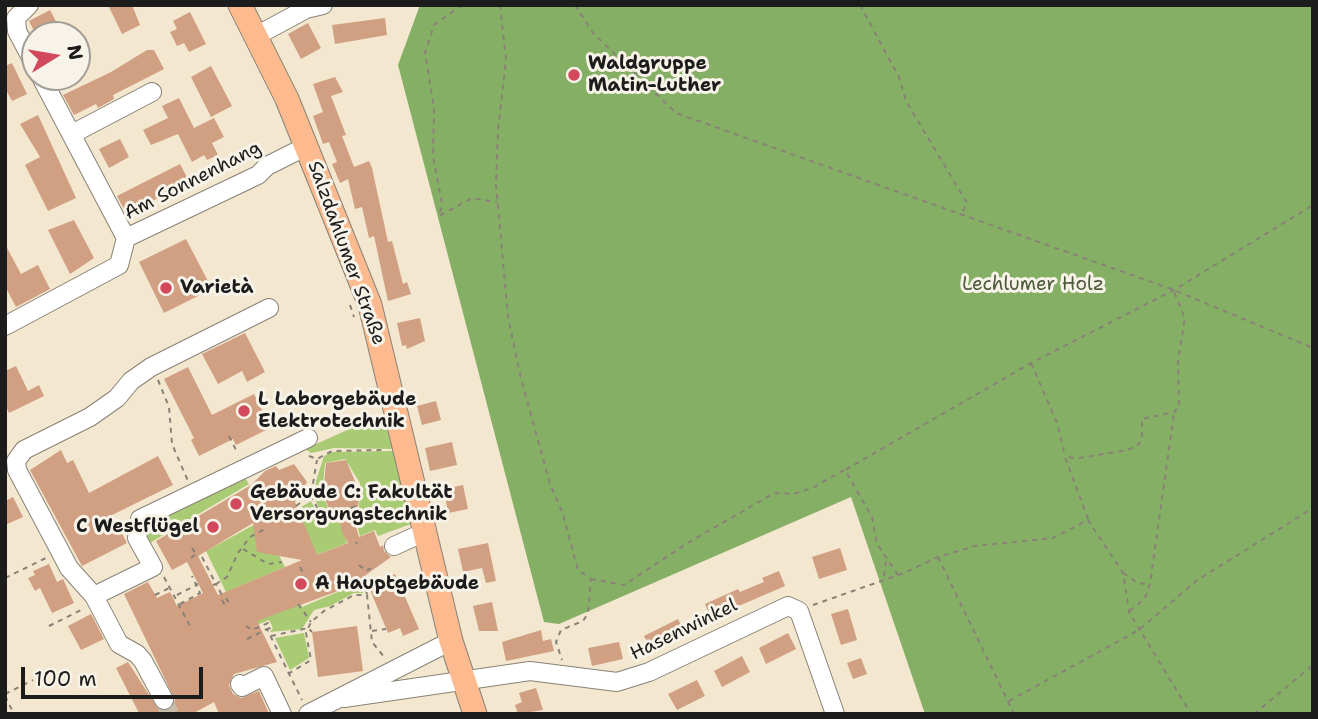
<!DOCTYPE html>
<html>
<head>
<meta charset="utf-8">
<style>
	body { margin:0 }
	#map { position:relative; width:1318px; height:719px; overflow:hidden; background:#f3e7d0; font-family:"Shantell Sans",sans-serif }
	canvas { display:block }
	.frame { position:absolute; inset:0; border:7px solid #1c1c1c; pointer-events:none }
	.north { position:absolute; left:21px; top:21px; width:70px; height:70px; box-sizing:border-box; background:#f7f3e8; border:2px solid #9f9d96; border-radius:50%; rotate:79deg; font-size:19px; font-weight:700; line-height:28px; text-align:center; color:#1c1c1c }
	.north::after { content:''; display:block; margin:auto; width:24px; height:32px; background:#d1495b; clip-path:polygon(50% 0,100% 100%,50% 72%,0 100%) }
	.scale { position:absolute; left:21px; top:667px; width:182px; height:32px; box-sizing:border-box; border:4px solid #1c1c1c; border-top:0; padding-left:9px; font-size:21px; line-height:24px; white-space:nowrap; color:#1c1c1c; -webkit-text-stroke:5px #f7f3e8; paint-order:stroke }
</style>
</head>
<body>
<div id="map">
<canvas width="1318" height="719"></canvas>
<div class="frame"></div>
<div class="north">N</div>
<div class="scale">100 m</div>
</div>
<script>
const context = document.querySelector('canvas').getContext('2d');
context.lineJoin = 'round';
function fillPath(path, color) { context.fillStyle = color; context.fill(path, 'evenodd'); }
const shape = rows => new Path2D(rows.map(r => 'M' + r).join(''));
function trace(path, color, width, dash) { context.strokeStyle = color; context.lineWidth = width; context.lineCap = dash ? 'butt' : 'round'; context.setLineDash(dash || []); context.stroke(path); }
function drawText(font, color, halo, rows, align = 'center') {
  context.font = font + ' "Shantell Sans",sans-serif'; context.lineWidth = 6; context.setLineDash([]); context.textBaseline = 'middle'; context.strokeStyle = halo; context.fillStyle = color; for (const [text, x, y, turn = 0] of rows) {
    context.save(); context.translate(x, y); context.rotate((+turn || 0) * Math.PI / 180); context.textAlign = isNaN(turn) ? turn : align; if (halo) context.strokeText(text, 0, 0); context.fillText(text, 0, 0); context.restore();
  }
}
fillPath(shape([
	[383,414,393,449,334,448,311,453,305,449],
	[393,451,411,524,378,536,375,530,360,536,353,511,359,507,360,483,345,459,325,463,322,494,329,510,335,512,326,517,320,511,315,499,316,481,324,456,332,452],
	[244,476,249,484,143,547,139,527],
	[311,501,321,520,340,523,347,543,302,561,298,509],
	[261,521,285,567,226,592,206,551],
	[359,583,363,593,354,593,330,606,314,610,302,629,270,632,273,628,269,620,257,625,256,621,301,603,302,607],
	[304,633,309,658,290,670,275,638]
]), '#a9cb74');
fillPath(shape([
	[420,5,1313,5,1313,714,925,714,851,497,559,624,544,622,398,65]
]), '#86af66');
fillPath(shape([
	[108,5,132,5,140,25,122,34],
	[50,10,63,35,36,35,29,21],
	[190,12,206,44,189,52,184,43,177,46,170,32,177,29,173,21],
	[385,18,387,35,335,44,332,25],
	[308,23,321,48,301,59,288,34],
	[147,50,154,50,164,69,113,95,114,99,98,108,96,104,74,115,63,95,111,72],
	[12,63,27,94,12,101,5,88,5,66],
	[211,66,232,106,211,117,191,77],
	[335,77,343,92,331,96,346,135,342,136,354,167,369,161,372,168,388,242,392,241,403,284,407,282,411,294,388,301,374,236,369,238,362,207,355,209,348,179,340,183,332,164,337,162,329,142,323,144,313,116,323,112,313,84],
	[179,98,194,128,214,118,224,137,212,143,218,155,207,160,204,155,192,162,178,134,151,145,143,130,168,118,162,106],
	[38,115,76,198,48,211,25,165,40,157,20,124],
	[120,139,129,157,109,168,99,149],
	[180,164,189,181,127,215,117,196],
	[74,220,94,258,70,274,48,230],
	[186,239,212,289,164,313,139,262],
	[5,244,21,274,38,265,50,289,16,307,5,286],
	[420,318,425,341,407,349,406,345,402,346,397,323],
	[245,333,265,372,247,382,242,371,218,384,202,354],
	[16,366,28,391,39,385,44,396,9,413,5,404,5,371],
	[188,367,212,415,254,394,266,418,269,416,274,426,236,445,233,439,199,456,191,440,194,438,164,379],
	[436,401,441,420,422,425,417,406],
	[452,442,457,465,430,471,425,448],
	[61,450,67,463,73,460,89,493,158,456,173,485,112,515,127,543,82,566,30,470],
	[346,460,360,493,357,513,353,516,359,537,374,531,380,547,383,545,384,551,391,557,349,587,257,621,277,662,234,674,229,685,233,694,241,698,259,691,269,714,219,714,214,702,192,714,137,714,139,713,116,668,128,662,158,709,169,710,175,700,124,594,148,582,157,598,170,592,177,606,203,593,187,562,172,570,156,541,251,485,265,471,276,466,279,470,294,464,307,482,295,502,317,555,348,543,342,532,338,514,329,509,323,494,326,463],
	[253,523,257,552,302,560,218,595,198,556],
	[463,485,468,509,448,513,444,489],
	[13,497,23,517,5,525,5,501],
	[488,543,496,581,486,583,482,568,463,572,458,549],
	[840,548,847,570,819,579,812,557],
	[49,564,57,582,63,579,74,603,52,613,40,588,35,591,28,578,35,575,33,571],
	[779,571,785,586,711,618,705,604,738,589,740,592,764,582,762,578],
	[395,574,419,629,403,636,400,628,388,633,368,585],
	[492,602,498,631,479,631,473,606],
	[848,609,857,640,841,645,831,614],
	[91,614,104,639,81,650,68,626],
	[678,619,685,634,652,651,644,636],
	[357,626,363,671,318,677,312,632],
	[541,630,543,641,551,639,554,651,506,661,502,642],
	[788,633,796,649,766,664,759,648],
	[619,642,623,659,592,666,588,648],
	[742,656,750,672,722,687,714,671],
	[861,658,867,674,853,679,847,663],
	[697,680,705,696,677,710,668,694],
	[536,688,543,710,518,714,515,705,522,702,519,693]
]), '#d19f81');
trace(shape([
	[164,700,170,714]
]), '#c8beac', 18, [18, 9]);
const minor = shape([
	[16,18,17,31,35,65],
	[16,18,29,5],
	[256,36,306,9,323,5],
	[41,77,126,238],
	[72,134,152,92],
	[5,326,119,265,126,238,258,175,267,166,307,146],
	[394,546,427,531],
	[94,596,153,567,137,538,140,519,308,438],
	[240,684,242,687,264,676,282,714],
	[344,698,530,671,617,682,649,672,788,606,799,611,835,714],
	[164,700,143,661,137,654,119,644,94,596,69,568,17,470,16,461,24,450,90,417,117,398,131,381,151,367,269,308],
	[308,714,451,641]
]);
const major = shape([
	[240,5,287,99,370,305,451,641,475,714]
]);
trace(minor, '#888276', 20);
trace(major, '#888276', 25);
trace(shape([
	[462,5,434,25,425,53,434,108,433,156,442,204,439,216,472,198,497,202],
	[500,5,506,60,498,130,496,185,508,317,521,379,550,484,563,514,578,570,591,579,588,613,583,621,561,630,556,642,562,660],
	[575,5,593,33,676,113,1174,290,1313,348],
	[860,5,899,77,906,101,967,203,962,213],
	[350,305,354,317],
	[1031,363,1057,423,1065,456],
	[158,380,169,407,172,444,188,481],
	[229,436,238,454],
	[309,456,317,459,332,451,385,450],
	[311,495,322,518,339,519],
	[296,506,311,495,317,460],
	[351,508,356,506],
	[256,512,259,517],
	[1088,519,1065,457,1079,458,1128,450,1139,444,1142,438,1142,419,1174,412,1179,407,1178,360,1185,318,1174,292],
	[356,542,357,544],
	[192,548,196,554],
	[243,549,268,564,282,562],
	[202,557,216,584,227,577,238,553,250,537,265,529],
	[938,557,1014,714],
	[191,558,195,555],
	[359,565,366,571,371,568],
	[300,567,305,577],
	[1123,573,1138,583,1149,584],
	[898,575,877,544,872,517,845,470,1031,363,1174,290,1313,205],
	[884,576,886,561],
	[164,577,190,626],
	[5,578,46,558],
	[591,579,624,585,686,544,774,493,793,494,812,488,844,470],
	[213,585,216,584,223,597],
	[367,594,364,585,370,582],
	[155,595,171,587],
	[177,595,198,584],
	[226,598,230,605],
	[222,600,226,607],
	[180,604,200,593,192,576],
	[298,604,311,622],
	[813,605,904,573,938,557,975,546,1053,538,1088,520,1123,573,1129,612,1191,714],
	[1130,611,1145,598,1150,584,1174,413],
	[49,626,83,609],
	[246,626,252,630,268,623,270,628,267,629],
	[372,631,386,629],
	[271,636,308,628,312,632],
	[247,639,267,629,302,700],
	[288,674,311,660,306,633,311,622,324,611,354,595,367,595,372,642,385,658],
	[5,694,33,680],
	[5,696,14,714],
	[1009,701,1139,630,1196,581,1313,508],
	[1254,714,1313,665]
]), '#888276', 2, [5, 5]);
trace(minor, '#fff', 18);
trace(major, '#fcba8e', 23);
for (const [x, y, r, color] of [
	[574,75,7,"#d1495b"],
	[166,288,7,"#d1495b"],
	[244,411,7,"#d1495b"],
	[236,504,7,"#d1495b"],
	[213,527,7,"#d1495b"],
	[301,584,7,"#d1495b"]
]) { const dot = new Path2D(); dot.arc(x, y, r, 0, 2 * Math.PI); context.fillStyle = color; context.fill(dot); trace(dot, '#f7f3e8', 2.5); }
drawText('bold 19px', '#1c1c1c', '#f7f3e8', [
	["Waldgruppe",588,64],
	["Matin-Luther",588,86],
	["Varietà",180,288],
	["L Laborgebäude",258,400],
	["Elektrotechnik",258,422],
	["Gebäude C: Fakultät",250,493],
	["Versorgungstechnik",250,515],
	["C Westflügel",199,527,"right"],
	["A Hauptgebäude",315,584]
], 'left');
drawText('19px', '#1c1c1c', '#f7f3e8', [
	["Am Sonnenhang",193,181,-27],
	["Salzdahlumer Straße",346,253,70],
	["Hasenwinkel",684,630,-26]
]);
drawText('19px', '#4d593b', '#f7f3e8', [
	["Lechlumer Holz",1033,285]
]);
</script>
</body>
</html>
